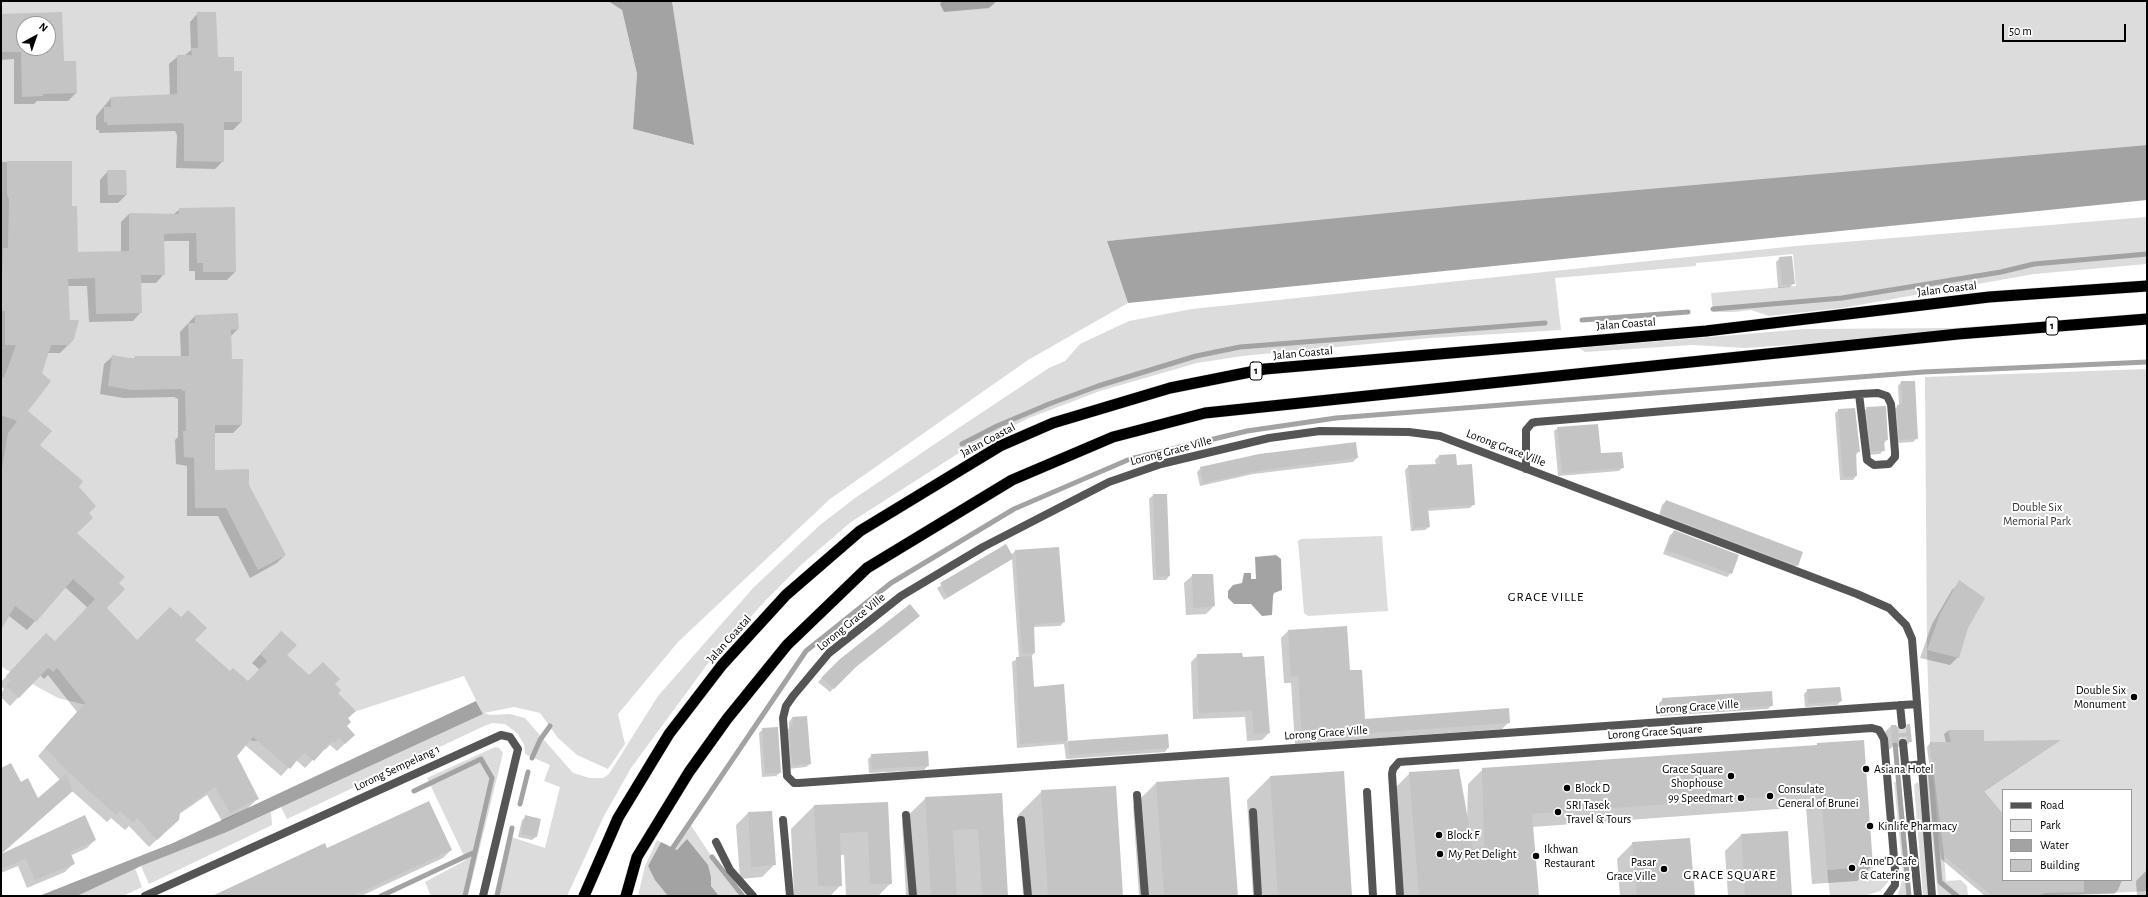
<!DOCTYPE html>
<html>
<head>
<meta charset="utf-8">
<style>
	body { margin:0 }
	#map { position:relative; width:2148px; height:897px; overflow:hidden; background:#fff; font-family:"Alegreya Sans",sans-serif }
	canvas { display:block }
	.frame { position:absolute; inset:0; border:2px solid #000; pointer-events:none }
	.legend { position:absolute; left:2002px; top:789px; width:130px; height:92px; box-sizing:border-box; background:#fff; border:1px solid #999; margin:0; padding:5px 7px; list-style:none; font-size:12px; color:#000 }
	.legend li { display:flex; align-items:center; gap:8px; height:20px }
	.legend b { width:20px; border:1px solid #999 }
	.north { position:absolute; left:16px; top:16px; width:40px; height:40px; box-sizing:border-box; background:#fff; border:1px solid #999; border-radius:50%; rotate:40deg; font-size:11px; font-weight:700; line-height:16px; text-align:center; color:#000 }
	.north::after { content:''; display:block; margin:auto; width:14px; height:18px; background:#000; clip-path:polygon(50% 0,100% 100%,50% 72%,0 100%) }
	.scale { position:absolute; left:2002px; top:24px; width:124px; height:18px; box-sizing:border-box; border:2px solid #000; border-top:0; padding-left:5px; font-size:12px; line-height:14px; white-space:nowrap; color:#000; -webkit-text-stroke:3px #fff; paint-order:stroke }
</style>
</head>
<body>
<div id="map">
<canvas width="2148" height="897"></canvas>
<div class="frame"></div>
<ul class="legend">
<li><b style="height:5px;background:#555"></b>Road</li>
<li><b style="height:11px;background:#dcdcdc"></b>Park</li>
<li><b style="height:11px;background:#a3a3a3"></b>Water</li>
<li><b style="height:11px;background:#c4c4c4"></b>Building</li>
</ul>
<div class="north">N</div>
<div class="scale">50 m</div>
</div>
<script>
const context = document.querySelector('canvas').getContext('2d');
context.lineJoin = 'round';
function fillPath(path, color) { context.fillStyle = color; context.fill(path, 'evenodd'); }
const shape = rows => new Path2D(rows.map(r => 'M' + r).join(''));
function trace(path, color, width, dash) { context.strokeStyle = color; context.lineWidth = width; context.lineCap = dash ? 'butt' : 'round'; context.setLineDash(dash || []); context.stroke(path); }
function drawText(font, color, halo, rows, align = 'center') {
  context.font = font + ' "Alegreya Sans",sans-serif'; context.lineWidth = 4; context.setLineDash([]); context.textBaseline = 'middle'; context.strokeStyle = halo; context.fillStyle = color; for (const [text, x, y, turn = 0] of rows) {
    context.save(); context.translate(x, y); context.rotate((+turn || 0) * Math.PI / 180); context.textAlign = isNaN(turn) ? turn : align; if (halo) context.strokeText(text, 0, 0); context.fillText(text, 0, 0); context.restore();
  }
}
fillPath(shape([
	[1,1,608,1,622,10,637,75,633,129,693,145,672,1,2147,1,2147,145,1107,241,1128,303,1028,360,830,499,678,642,618,714,625,744,608,769,577,755,558,738,540,713,514,707,484,713,490,715,510,714,525,718,573,773,590,778,603,778,609,774,658,696,754,587,820,525,855,498,960,427,1049,368,1065,361,1080,344,1129,321,1192,309,1649,261,1796,246,2147,217,2147,264,2034,274,1842,308,1769,316,1751,310,1734,312,1713,312,1708,262,1696,263,1696,266,1555,278,1561,330,1431,338,1242,356,1197,363,1100,391,1029,418,962,451,851,522,802,564,765,601,706,666,631,768,604,816,567,896,494,896,508,836,545,848,560,787,544,781,550,765,525,754,524,744,517,733,505,724,492,723,482,727,287,819,281,807,483,714,464,676,265,741,252,741,236,733,172,726,58,698,5,669,1,665],
	[24,24,48,24,48,48,24,48],
	[1793,254,1796,286,1711,293,1708,262],
	[2056,321,2057,327,1745,348,1692,345,1585,352,1579,348,1805,329,1954,328],
	[2147,369,2147,891,2058,896,1993,896,1944,855,1946,881,1961,880,1967,886,1968,896,1938,896,1925,768,1933,767,1930,742,1927,651,1925,377],
	[2003,790,2131,790,2131,880,2003,880],
	[1382,536,1388,611,1308,616,1304,613,1298,541,1301,539],
	[495,747,499,748,503,753,468,896,431,896,425,882,466,860,427,778],
	[1894,782,1901,782,1911,896,1897,896,1900,889,1903,874],
	[1917,782,1919,784,1928,896,1923,896,1914,785],
	[271,812,272,825,149,884,141,866,227,832],
	[690,824,712,857,743,896,719,896,711,886,711,877,687,840,677,850,673,848],
	[657,840,661,842,648,866,668,896,638,896,645,866],
	[1873,866,1874,873,1888,872,1888,882,1880,891,1865,896,1830,896,1827,870],
	[135,868,142,887,123,896,77,896]
]), '#dcdcdc');
fillPath(shape([
	[608,1,672,1,694,145,633,129,637,74,622,10],
	[942,1,997,1,989,8,944,12,940,4],
	[2147,145,2147,200,1128,303,1107,241,1468,205],
	[1276,555,1281,559,1282,588,1282,590,1274,593,1273,596,1272,615,1262,616,1251,604,1234,604,1228,598,1228,591,1233,585,1242,583,1244,573,1251,573,1251,579,1256,579,1255,557],
	[476,701,483,714,227,832,141,866,77,896,39,896,173,843],
	[687,839,708,865,711,877,711,886,719,896,668,896,655,880,648,866,661,842,677,850]
]), '#a3a3a3');
fillPath(shape([
	[61,13,63,62,76,93,68,101,37,101,34,104,14,104,14,59,1,60,1,15],
	[24,24,48,24,48,48,24,48],
	[198,13,217,58,233,72,241,122,233,130,223,130,223,161,215,169,176,168,177,135,175,131,99,133,99,130,96,130,96,116,111,98,170,96,169,64,178,56,184,56,191,50,190,22],
	[1,162,71,162,71,207,77,253,121,252,121,222,129,214,174,214,180,209,235,272,227,280,195,280,195,271,189,271,189,241,163,241,164,274,156,283,140,283,141,312,133,321,89,322,87,286,67,286,68,345,60,353,48,353,27,411,39,445,77,487,88,513,76,533,118,583,106,608,137,642,194,640,230,672,248,682,260,670,252,663,273,641,286,656,309,677,333,684,346,719,345,726,354,735,337,751,330,745,325,750,324,748,305,768,296,760,281,776,245,745,236,756,256,800,248,808,222,821,207,795,178,815,169,828,149,847,129,826,125,830,111,818,107,822,72,791,1,854,1,769,38,800,60,780,38,756,77,712,48,675,44,679,40,675,10,706,1,697,1,693,4,689,1,686,1,682,38,642,55,642,88,608,65,587,27,630,8,615,1,622],
	[108,171,126,195,118,203,100,203,100,180],
	[1780,258,1794,283,1790,287,1778,288,1776,262],
	[238,314,238,329,230,337,231,360,241,425,233,433,214,433,214,471,248,485,285,555,277,563,250,578,218,516,187,516,187,466,176,464,175,440,178,437,178,399,174,397,123,398,100,394,104,364,113,356,133,359,136,357,181,357,180,332,195,316],
	[1901,382,1917,438,1913,442,1896,443,1893,409,1899,406,1898,386],
	[1867,408,1887,440,1884,443,1884,450,1880,454,1868,455,1863,412],
	[1839,410,1859,451,1856,455,1856,476,1853,480,1840,480,1835,413],
	[1558,428,1600,454,1623,467,1619,471,1558,476,1554,431],
	[1439,456,1456,466,1474,504,1470,508,1427,511,1429,527,1425,530,1411,531,1405,470,1409,466,1436,465,1435,460],
	[1357,458,1353,462,1253,474,1200,486,1197,472,1201,468],
	[1153,495,1169,576,1166,580,1153,580,1149,499],
	[1666,501,1797,565,1793,569,1658,518,1662,505],
	[1674,532,1731,573,1727,577,1663,554,1670,535],
	[1006,545,1011,555,1015,551,1064,622,1060,626,1033,627,1034,653,1031,657,1033,688,1063,685,1067,742,1167,735,1168,748,1165,752,1066,759,1064,744,1017,748,1012,662,1019,658,1012,559,944,600,937,588],
	[1193,575,1214,606,1206,614,1186,615,1184,583],
	[1960,582,1958,657,1950,665,1920,658,1932,624,1952,590],
	[1346,627,1349,671,1364,720,1509,722,1502,729,1295,744,1291,683,1284,683,1281,638,1288,631],
	[1241,654,1269,733,1262,740,1247,741,1245,717,1193,719,1191,662,1198,655],
	[840,660,851,670,830,692,818,682],
	[1808,690,1841,701,1837,705,1805,707,1804,694],
	[1663,699,1772,705,1768,709,1660,716,1659,703],
	[792,718,810,764,806,767,788,769,786,731,789,728,789,722],
	[1908,725,1911,741,1903,749,1894,745,1889,750,1883,734,1891,726,1896,726,1902,731],
	[763,729,780,773,776,776,762,777,759,733],
	[1948,731,1983,731,1983,742,2056,743,1983,792,2003,814,2003,880,2122,880,2118,890,2114,894,1985,896,1941,859,1927,747,1930,743,1946,743,1944,734],
	[1863,741,1872,866,1857,881,1812,884,1806,807,1532,827,1537,896,1403,896,1395,788,1410,773,1467,823,1468,784,1483,769,1816,746,1818,744],
	[872,755,928,766,924,770,869,773,868,759],
	[1270,777,1351,896,1253,896,1247,800],
	[1156,783,1237,896,1139,896,1133,806],
	[1042,791,1122,896,1023,896,1018,815],
	[1002,794,1007,896,906,896,902,821,926,798],
	[887,803,891,883,878,896,846,896,844,855,840,855,841,885,830,896,794,896,791,829,814,806],
	[748,813,774,865,762,877,740,879,736,825],
	[526,817,536,837,532,840,518,837,522,820],
	[1741,835,1791,896,1728,896,1725,851],
	[95,840,87,848,70,856,73,864,65,872,27,888,18,866,1,873,1,854],
	[1633,843,1694,896,1620,896,1617,859],
	[327,849,451,850,443,858,361,896,214,896],
	[2147,870,2147,896,2137,896,2136,881]
]), '#0003');
trace(shape([
	[1713,309,1842,298,2001,272,2034,264,2147,254],
	[1582,320,1688,312],
	[962,444,997,426,1049,404,1098,386,1196,356,1240,347,1545,323],
	[1895,743,1909,896],
	[532,758,540,740,550,726],
	[1930,768,1940,882,1957,896],
	[414,791,481,759,492,778,465,896],
	[520,804,528,772],
	[670,852,806,651,891,583,1014,509,1130,459,1247,431,1336,418,1923,372,2147,362],
	[712,857,743,896],
	[381,896,475,852],
	[497,896,512,828]
]), '#a3a3a3', 5);
fillPath(shape([
	[62,12,64,61,76,61,77,93,43,94,43,96,22,97,21,52,1,52,1,14],
	[24,24,48,24,48,48,24,48],
	[197,12,216,12,218,57,234,57,234,71,242,71,242,122,224,122,224,162,184,161,184,126,183,123,107,125,107,122,104,122,104,107,111,107,111,97,177,94,177,55,192,55,191,48,198,48],
	[7,161,72,161,72,206,77,206,78,252,129,251,129,213,179,214,179,208,235,207,236,272,203,272,203,263,197,263,196,233,164,234,165,275,141,275,142,313,96,314,95,278,68,279,70,320,79,320,74,339,69,345,51,345,42,373,51,381,28,411,52,431,40,445,83,481,79,487,96,506,89,513,93,518,77,533,125,577,119,583,125,589,107,608,137,640,170,607,181,617,188,610,207,628,195,640,230,671,233,668,248,681,267,661,260,654,281,631,297,645,287,655,309,675,323,662,340,679,335,684,341,690,338,693,356,711,348,718,351,722,347,726,355,735,345,744,339,738,334,743,332,741,314,761,304,752,290,769,253,737,237,756,259,799,230,813,215,787,180,812,179,820,157,840,137,818,133,823,120,811,116,815,68,772,45,748,85,703,57,668,53,672,48,668,19,698,6,686,11,681,6,676,46,633,55,641,95,599,73,579,36,622,15,606,1,630,1,475,8,433,17,421,1,415,1,376,4,378,16,345,5,345,5,311,1,311,3,248,8,248,9,200,7,194],
	[107,170,126,170,127,195,108,195],
	[1792,256,1795,284,1782,285,1779,257],
	[238,313,239,329,231,330,232,359,243,359,242,425,215,425,215,470,249,469,249,485,286,555,258,570,226,508,195,508,194,458,184,457,183,431,186,431,185,391,182,391,182,389,132,390,108,386,112,355,135,359,135,356,189,356,188,323,195,323,195,315],
	[1901,381,1915,381,1918,439,1899,440,1897,405,1902,404],
	[1886,406,1888,440,1884,440,1885,451,1871,451,1866,407],
	[1855,408,1860,452,1856,452,1857,476,1843,477,1838,409],
	[1598,424,1601,453,1622,452,1624,468,1562,473,1557,427],
	[1356,442,1358,458,1257,471,1203,483,1200,467,1259,454],
	[1456,454,1457,465,1472,464,1475,505,1428,508,1430,527,1414,528,1408,465,1440,464,1439,455],
	[1153,494,1167,494,1170,576,1156,577],
	[1666,500,1803,552,1798,566,1661,514],
	[1674,530,1739,555,1732,574,1666,550],
	[1006,544,1014,558,948,597,940,583],
	[1059,547,1065,622,1034,624,1035,653,1022,654,1015,550],
	[1192,574,1213,574,1215,606,1193,608],
	[1959,580,1985,598,1968,628,1959,658,1927,650,1940,614],
	[910,604,920,616,856,667,834,689,821,678,840,659],
	[1347,626,1350,670,1362,670,1365,719,1509,708,1510,723,1302,738,1298,676,1291,677,1288,630],
	[1242,653,1243,657,1264,656,1270,733,1254,734,1252,711,1199,713,1197,654],
	[1032,656,1034,687,1064,684,1068,741,1020,744,1016,657],
	[1840,687,1842,701,1808,704,1807,689],
	[1772,691,1773,706,1663,713,1662,698],
	[807,716,811,764,792,765,789,727,793,726,792,717],
	[1907,724,1910,724,1912,742,1908,742,1903,738,1898,743,1892,743,1891,725,1896,725,1898,728,1902,730,1906,729],
	[778,727,781,773,765,773,762,728],
	[1948,730,1984,730,1984,741,2061,740,1984,791,2003,814,2003,880,2084,880,2084,892,2044,893,2040,896,1993,896,1944,855,1930,742,1951,742],
	[1168,734,1169,748,1069,755,1068,741],
	[1864,740,1873,866,1827,870,1821,793,1532,814,1539,896,1419,896,1409,772,1459,769,1473,848,1484,847,1482,768,1817,745,1817,743],
	[928,751,929,766,872,769,871,754],
	[11,763,21,782,28,778,38,798,66,774,73,791,1,854,1,768],
	[1344,771,1352,896,1278,896,1270,776],
	[1229,777,1238,896,1164,896,1156,782],
	[1116,786,1123,896,1048,896,1041,790],
	[1002,793,1008,896,982,896,978,829,953,830,957,896,931,896,925,797],
	[429,801,452,850,352,896,212,896,325,843,327,848],
	[888,802,892,884,870,884,868,832,840,833,842,886,818,886,814,805],
	[772,811,776,865,751,867,748,812],
	[85,815,96,840,70,852,75,864,35,880,26,859,1,869,1,854],
	[525,815,541,819,537,837,521,834],
	[1788,831,1792,896,1745,896,1741,834],
	[1690,838,1695,896,1637,896,1632,842]
]), '#c4c4c4');
trace(shape([
	[1902,725,1903,743]
]), '#d9d9d9', 8, [8, 4]);
const trunk = shape([
	[584,896,618,818,669,734,722,665,786,595,860,531,1000,446,1053,423,1170,388,1265,369,1706,331,1989,297,2147,286],
	[626,896,637,857,689,772,727,719,787,645,867,568,1012,480,1113,437,1205,413,1958,334,2147,319]
]);
trace(trunk, '#dbdbdb', 12);
trace(shape([
	[1526,469,1526,430,1532,423,1536,422,1607,416,1859,394,1878,393,1887,396,1891,404,1895,452,1895,457,1889,464,1874,465,1867,460,1859,394],
	[1917,704,799,783,794,783,787,776,783,718,786,706,793,696,829,653,901,596,983,547,1109,482,1161,464,1269,438,1320,431,1409,432,1440,436,1857,594,1889,608,1906,625,1912,639,1932,896],
	[1900,705,1902,725],
	[1903,743,1918,896],
	[1906,766,1922,764],
	[1367,792,1373,896],
	[1137,795,1145,896],
	[1253,812,1258,896],
	[906,815,913,896],
	[783,820,790,896],
	[1021,820,1028,896],
	[716,842,730,870,753,896],
	[145,896,501,735,510,737,518,749,483,896],
	[1400,896,1392,774,1393,769,1399,762,1872,728,1879,730,1884,739,1895,870,1895,885,1887,896]
]), '#555', 8);
trace(trunk, '#000', 11);
for (const [x, y, r, color] of [
	[2134,697,4,"#000"],
	[1866,769,4,"#000"],
	[1731,776,4,"#000"],
	[1567,788,4,"#000"],
	[1770,796,4,"#000"],
	[1741,798,4,"#000"],
	[1558,812,4,"#000"],
	[1870,826,4,"#000"],
	[1439,835,4,"#000"],
	[1440,854,4,"#000"],
	[1536,856,4,"#000"],
	[1852,868,4,"#000"],
	[1664,869,4,"#000"]
]) { const dot = new Path2D(); dot.arc(x, y, r, 0, 2 * Math.PI); context.fillStyle = color; context.fill(dot); trace(dot, '#fff', 1.5); }
for (const [x, y, w] of [
	[2052,326,12],
	[1256,371,12]
]) { const box = new Path2D(); box.roundRect(x - w / 2, y - 9, w, 18, 3); context.fillStyle = '#fff'; context.fill(box); trace(box, '#000', 1); }
drawText('bold 11px', '#000', null, [
	["1",2052,326],
	["1",1256,371]
]);
drawText('12px', '#000', '#fff', [
	["Jalan Coastal",1947,289,-7],
	["Jalan Coastal",1626,324,-4],
	["Jalan Coastal",1303,353,-5],
	["Jalan Coastal",988,440,-28],
	["Lorong Grace Ville",1506,448,21],
	["Lorong Grace Ville",1171,451,-15],
	["Lorong Grace Ville",851,622,-39],
	["Jalan Coastal",729,639,-48],
	["Lorong Grace Ville",1697,707,-4],
	["Lorong Grace Square",1655,732,-4],
	["Lorong Grace Ville",1326,733,-4],
	["Lorong Sempelang 1",397,768,-25]
]);
drawText('12px', '#333', '#fff', [
	["Double Six",2037,507],
	["Memorial Park",2037,521]
]);
drawText('12px', '#000', '#fff', [
	["Double Six",2126,690,"right"],
	["Monument",2126,704,"right"],
	["Grace Square",1723,769,"right"],
	["Shophouse",1723,783,"right"],
	["Asiana Hotel",1874,769],
	["Block D",1575,788],
	["Consulate",1778,789],
	["General of Brunei",1778,803],
	["99 Speedmart",1733,798,"right"],
	["SRI Tasek",1566,805],
	["Travel & Tours",1566,819],
	["Kinlife Pharmacy",1878,826],
	["Block F",1447,835],
	["Ikhwan",1544,849],
	["Restaurant",1544,863],
	["My Pet Delight",1448,854],
	["Anne'D Cafe",1860,861],
	["& Catering",1860,875],
	["Pasar",1656,862,"right"],
	["Grace Ville",1656,876,"right"]
], 'left');
context.letterSpacing = '1px';
drawText('13px', '#000', '#fff', [
	["GRACE VILLE",1546,597],
	["GRACE SQUARE",1730,875]
]);
context.letterSpacing = '0px';
</script>
</body>
</html>
